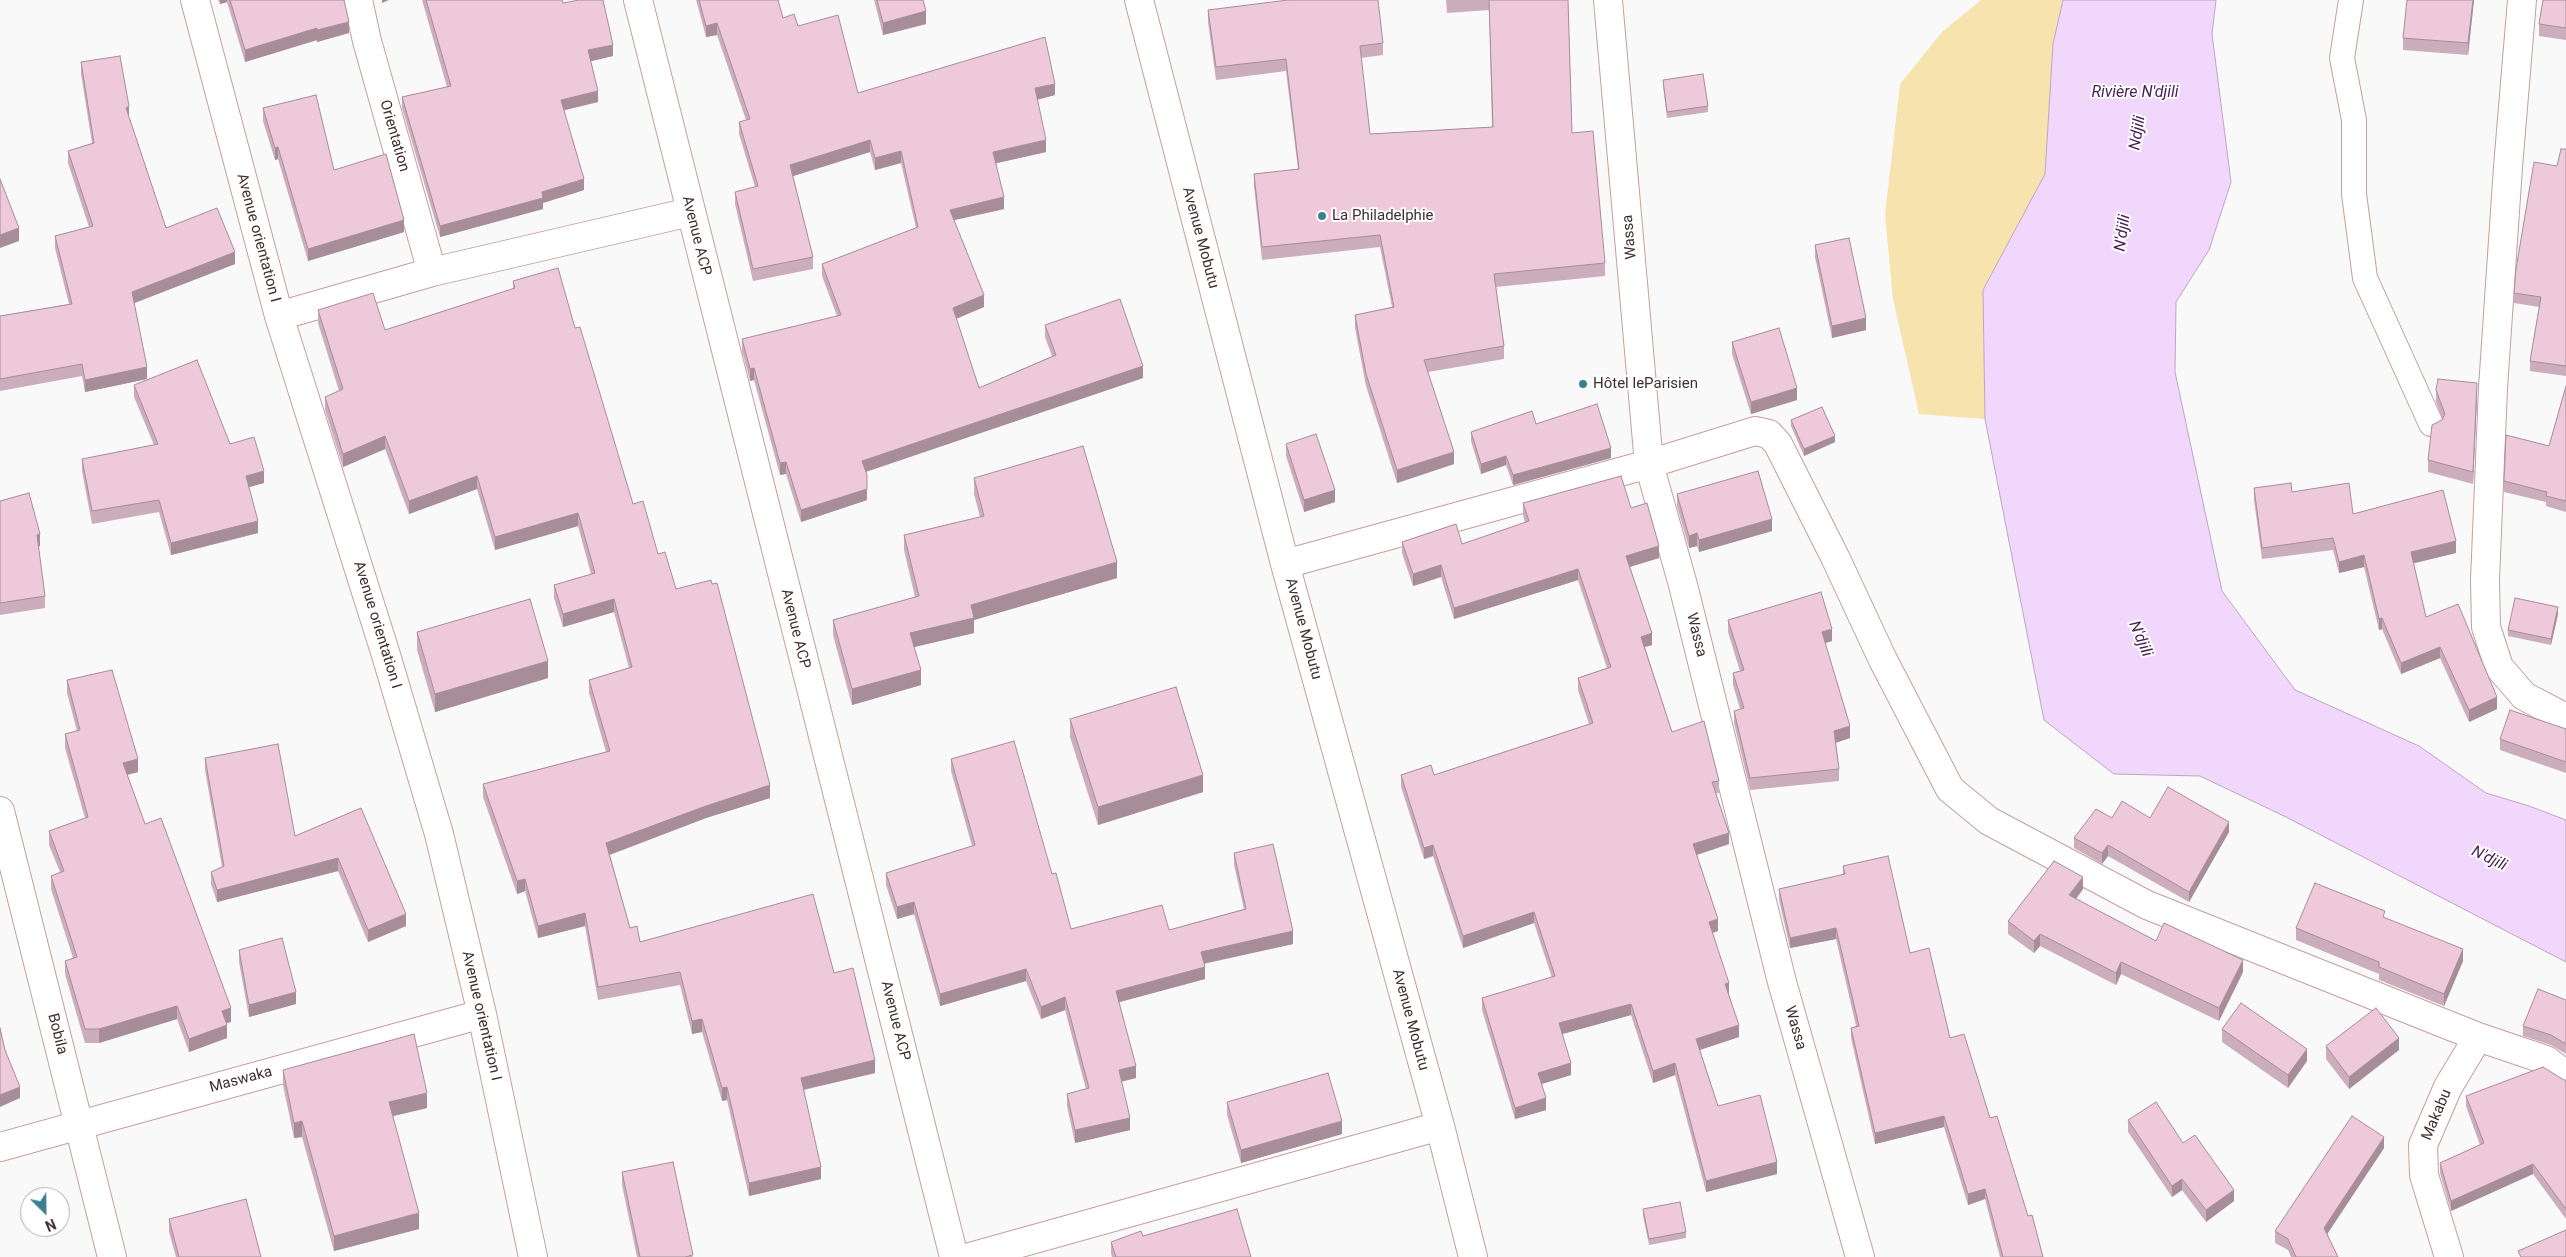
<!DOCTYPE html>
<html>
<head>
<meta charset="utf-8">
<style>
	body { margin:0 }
	#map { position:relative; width:2566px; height:1257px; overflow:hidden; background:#f9f9f9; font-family:Roboto,sans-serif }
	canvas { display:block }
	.north { position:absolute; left:20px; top:1187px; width:50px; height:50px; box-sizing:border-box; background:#fff; border:1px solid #b2acab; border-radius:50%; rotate:157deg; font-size:14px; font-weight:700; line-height:20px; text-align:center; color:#3e2f2e }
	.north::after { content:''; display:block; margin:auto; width:18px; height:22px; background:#3c7f8e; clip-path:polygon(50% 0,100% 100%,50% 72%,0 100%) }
</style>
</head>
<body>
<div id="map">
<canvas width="2566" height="1257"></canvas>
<div class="north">N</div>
</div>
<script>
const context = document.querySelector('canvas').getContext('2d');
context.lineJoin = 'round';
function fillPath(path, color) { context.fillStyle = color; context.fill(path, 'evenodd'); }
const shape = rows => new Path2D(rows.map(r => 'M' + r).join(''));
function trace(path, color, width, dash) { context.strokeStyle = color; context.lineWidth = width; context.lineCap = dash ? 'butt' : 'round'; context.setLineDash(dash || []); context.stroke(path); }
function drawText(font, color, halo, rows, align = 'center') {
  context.font = font + ' Roboto,sans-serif'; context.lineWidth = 4; context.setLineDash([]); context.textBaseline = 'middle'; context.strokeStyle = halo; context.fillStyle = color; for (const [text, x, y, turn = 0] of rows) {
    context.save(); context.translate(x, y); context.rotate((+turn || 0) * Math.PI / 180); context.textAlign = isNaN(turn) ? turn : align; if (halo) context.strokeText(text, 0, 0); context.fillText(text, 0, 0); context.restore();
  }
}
fillPath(shape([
	[1981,0,2063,0,2053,44,2045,174,1983,290,1985,419,1919,414,1893,299,1885,215,1900,84,1942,32]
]), '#f7e3ad');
const water = shape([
	[2063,0,2216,0,2212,34,2231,182,2209,250,2176,302,2175,372,2222,591,2295,690,2419,746,2486,793,2529,806,2566,820,2566,962,2286,817,2200,776,2114,774,2044,720,1985,419,1983,290,2045,174,2053,44,2063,0]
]);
fillPath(water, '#f2d7fd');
trace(water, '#bca5bf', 1);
const service = shape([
	[2351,0,2342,58,2354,120,2354,194,2365,278,2431,424]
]);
const minor = shape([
	[195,0,279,316,386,655,439,834,482,1014,533,1257],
	[358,0,367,41,432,272],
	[638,0,954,1257],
	[1139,0,1285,564,1440,1126,1473,1257],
	[1608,0,1649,464,1683,585,1782,982,1860,1257],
	[2522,0,2508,167,2493,388,2485,580,2486,627,2499,667,2524,696,2566,718],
	[279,316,432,272,690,212],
	[1285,564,1649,464,1755,431,1769,434,1778,444,1835,557,1883,660,1950,789,1989,821,2147,905,2478,1037,2546,1060,2566,1075],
	[0,811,112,1257],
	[0,1147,482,1014],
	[970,1257,1440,1126],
	[2449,1257,2424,1175,2423,1145,2448,1087,2478,1037]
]);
trace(service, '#c59f9d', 26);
trace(minor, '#c59f9d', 30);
trace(service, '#fff', 24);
trace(minor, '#fff', 28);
fillPath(shape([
	[218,0,344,0,349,33,317,42,317,40,245,62,227,2,220,4],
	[422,0,562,0,563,3,613,56,590,61,598,102,564,110,584,190,543,203,543,209,440,237,402,108,402,97,447,87],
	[696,0,778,0,783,18,798,26,858,93,1055,95,1037,100,1046,152,996,163,1004,209,954,220,984,307,956,319,979,388,1052,356,1045,337,1045,325,1143,378,866,472,867,500,801,522,786,474,780,475,754,380,750,381,742,351,742,339,837,316,822,276,822,264,916,228,901,163,875,170,870,152,793,176,813,257,813,269,753,281,735,204,735,192,755,187,739,134,739,122,746,120,717,35,706,37],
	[874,0,923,0,926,24,883,35],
	[1446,0,1568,0,1572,133,1605,263,1605,276,1496,287,1504,346,1504,359,1428,372,1454,464,1397,483,1366,386,1355,328,1355,315,1392,307,1380,247,1262,260,1254,186,1254,174,1298,169,1286,71,1216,80,1208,22,1208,10,1383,43,1383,55,1361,58,1370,134,1492,127,1489,10,1447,13],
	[2474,0,2468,55,2403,50,2403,38],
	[2566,0,2566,40,2539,36,2539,24],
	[81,62,129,117,166,228,235,264,134,303,147,379,85,392,82,376,0,391,0,316,69,304,55,248,55,236,89,227,68,163,68,151,92,143,81,74],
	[1663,80,1708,106,1708,112,1667,118,1663,86],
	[263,108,334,170,404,232,308,261,278,159,275,160,263,121],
	[2566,149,2566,376,2530,371,2530,361,2539,307,2514,303,2514,293,2557,166],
	[1815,245,1866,330,1832,338,1815,257],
	[513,281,575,328,633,504,658,554,676,589,770,798,706,818,610,855,630,928,640,942,834,973,875,1073,804,1090,821,1179,749,1196,727,1100,722,1101,702,1032,692,1034,680,985,598,1000,585,926,538,938,525,891,517,894,483,797,483,784,606,752,589,693,589,680,629,668,614,612,563,627,554,598,554,585,591,574,578,526,495,550,477,489,409,514,385,449,343,467,325,410,325,397,339,391,318,323,318,310,385,330,513,289],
	[1732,342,1797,400,1751,414,1732,354],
	[134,385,230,444,264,483,249,487,258,533,171,555,159,512,92,524,82,471,82,459,154,445,134,397],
	[2566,386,2566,512,2546,506,2546,502,2504,492,2504,481,2549,446],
	[2436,390,2477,396,2473,484,2428,472,2428,460,2442,419,2436,402],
	[1791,420,1835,442,1804,456,1791,426],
	[1536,424,1611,458,1513,485,1506,465,1481,474,1471,441,1471,432],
	[1286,444,1335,502,1304,512,1286,456],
	[974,478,1117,578,974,620,974,633,914,647,921,685,852,705,833,635,833,620,915,597,904,550,904,535,980,517,974,494],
	[2254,488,2292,492,2456,553,2413,563,2426,617,2497,709,2469,722,2440,658,2401,674,2382,629,2379,630,2364,567,2339,573,2333,550,2262,559,2254,500],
	[1677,494,1772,531,1699,552,1697,546,1689,548,1677,506],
	[0,501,40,546,38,547,45,596,45,608,0,615],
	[1523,503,1631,508,1659,558,1630,567,1652,645,1645,647,1672,732,1719,781,1719,793,1716,793,1729,844,1697,855,1718,931,1712,933,1729,994,1739,1037,1700,1050,1718,1106,1777,1174,1706,1192,1675,1075,1653,1083,1631,1015,1562,1034,1571,1075,1542,1084,1546,1110,1515,1119,1482,1010,1482,998,1552,978,1534,923,1463,948,1433,856,1424,859,1401,787,1401,775,1434,775,1589,724,1578,690,1578,678,1607,668,1578,580,1454,619,1441,577,1413,586,1402,553,1402,542,1462,544,1525,523,1523,515],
	[2558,614,2551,645,2508,636,2508,630],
	[1728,620,1832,641,1825,643,1850,738,1836,743,1839,769,1839,781,1750,790,1734,723,1734,711,1740,709,1733,685,1733,673,1740,671,1728,632],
	[417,632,548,678,435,712,417,650],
	[67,680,138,772,127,775,145,824,231,1022,227,1023,227,1038,189,1052,177,1019,99,1043,85,1043,65,974,65,961,73,958,51,889,51,876,60,872,49,845,49,831,85,818,65,748,65,734,77,731,67,693],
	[1070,719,1203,792,1098,825,1070,737],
	[2566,729,2566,773,2500,750,2500,739],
	[205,758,295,836,361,808,406,926,368,942,338,871,217,902,211,884,211,872,222,867,205,770],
	[951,759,1052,874,1071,929,1169,930,1244,909,1234,865,1234,853,1293,944,1204,964,1205,979,1119,1002,1136,1078,1121,1082,1130,1130,1075,1143,1067,1106,1067,1094,1086,1089,1065,1010,1041,1019,1026,981,940,1006,914,914,897,919,886,885,886,873,972,846,951,771],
	[2112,818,2150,818,2229,832,2189,902,2108,856,2102,864,2074,848,2074,838],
	[1843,866,1910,953,1950,1038,1990,1118,2043,1257,2000,1257,1985,1199,1968,1205,1944,1127,1875,1144,1851,1038,1851,1028,1856,1026,1836,939,1790,948,1779,900,1779,889,1843,875],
	[2083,889,2076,899,2156,941,2243,972,2219,1021,2121,974,2116,985,2040,946,2034,953,2008,934,2008,921],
	[2385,918,2463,961,2444,1006,2379,980,2379,974,2296,940,2296,928],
	[239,950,296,1004,249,1017,239,962],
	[2566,1000,2566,1054,2551,1045,2523,1036,2523,1026],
	[2222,1029,2307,1061,2288,1088,2222,1042],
	[2326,1046,2399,1050,2349,1089,2326,1059],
	[283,1070,427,1108,393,1116,419,1229,334,1251,302,1137,294,1138,283,1085],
	[2566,1080,2566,1219,2533,1174,2451,1211,2440,1173,2440,1163,2480,1145,2466,1106,2466,1096],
	[1227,1102,1342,1134,1241,1163,1227,1115],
	[2128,1120,2234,1201,2206,1222,2182,1190,2172,1197,2128,1132],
	[2384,1148,2327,1234,2338,1257,2291,1257,2288,1250,2275,1243,2275,1231],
	[622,1172,693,1257,637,1257,622,1185],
	[1643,1209,1686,1232,1686,1238,1649,1245,1643,1216],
	[169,1219,261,1257,176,1257,169,1232],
	[1143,1236,1251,1257,1112,1257,1111,1253,1111,1242]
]), '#ccadbb');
fillPath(shape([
	[220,0,227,0,227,2,220,4],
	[382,0,389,0,382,3],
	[2473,0,2474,0,2468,55,2468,43],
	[926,11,926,24,883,35,883,23],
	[349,22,349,33,317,42,317,30],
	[717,23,717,35,706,37,706,26],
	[317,28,317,40,245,62,245,50],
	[613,45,613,56,588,62,588,50],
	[1055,84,1055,95,1035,100,1035,88],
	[598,91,598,102,561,111,561,100],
	[129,106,129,118,126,108],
	[870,140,870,152,790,177,790,165],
	[1046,140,1046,152,993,164,993,152],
	[278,147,278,159,275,160,275,148],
	[901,151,901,163,875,170,875,158],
	[584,179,584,190,543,203,543,209,440,237,440,226,542,192],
	[1004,197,1004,209,950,221,950,210],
	[404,220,404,232,308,261,308,249],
	[19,228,19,241,0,248,0,235],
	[235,252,235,264,132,304,132,292],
	[984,295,984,307,953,320,953,308],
	[1866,318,1866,330,1832,338,1832,326],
	[1143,366,1143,378,862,473,862,461],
	[147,367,147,379,85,392,85,380],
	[754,368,754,380,750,381,750,369],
	[2477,383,2477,396,2473,484,2473,472],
	[1797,388,1797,400,1751,414,1751,402],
	[385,436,385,449,343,467,343,454],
	[1835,436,1835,442,1804,456,1804,449],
	[1611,448,1611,458,1513,485,1513,475],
	[1454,452,1454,464,1397,483,1397,470],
	[1506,456,1506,465,1481,474,1481,464],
	[786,462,786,474,780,475,780,463],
	[264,471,264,483,246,488,246,476],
	[477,476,477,489,409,514,409,501],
	[867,489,867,500,801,522,801,510],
	[1335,490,1335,502,1304,512,1304,500],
	[578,513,578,526,495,550,495,537],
	[1772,519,1772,531,1699,552,1699,540],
	[258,521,258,533,171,555,171,543],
	[1697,533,1697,546,1689,548,1689,536],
	[40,534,40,546,37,547,37,535],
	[2456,541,2456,553,2411,564,2411,552],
	[1659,546,1659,558,1626,568,1626,556],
	[2364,555,2364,567,2339,573,2339,562],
	[1117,562,1117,578,974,620,974,633,910,648,910,633,971,605],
	[1441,565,1441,577,1413,586,1413,574],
	[1578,569,1578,580,1454,619,1454,608],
	[614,599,614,612,563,627,563,614],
	[2558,607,2558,614,2551,645,2551,639],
	[2382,618,2382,629,2379,630,2379,619],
	[1832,629,1832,641,1822,644,1822,632],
	[1652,633,1652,645,1641,648,1641,637],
	[2440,647,2440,658,2401,674,2401,663],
	[548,661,548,678,435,712,435,694],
	[921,670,921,685,852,705,852,689],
	[2497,697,2497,709,2469,722,2469,710],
	[1850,726,1850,738,1834,743,1834,731],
	[138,759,138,772,123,776,123,763],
	[1203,775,1203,792,1098,825,1098,807],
	[770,785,770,798,706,818,606,856,606,843,706,806],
	[2229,822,2229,832,2189,902,2189,892],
	[1729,833,1729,844,1693,856,1693,844],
	[1433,845,1433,856,1424,859,1424,848],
	[2108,845,2108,856,2102,864,2102,853],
	[338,858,338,871,217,902,217,890],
	[2083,877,2083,889,2069,908,2069,895],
	[525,879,525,891,517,894,517,881],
	[914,902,914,914,897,919,897,907],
	[1534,912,1534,923,1463,948,1463,936],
	[585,913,585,926,538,938,538,926],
	[406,914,406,926,368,942,368,930],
	[1718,919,1718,931,1709,934,1709,922],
	[1836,928,1836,939,1790,948,1790,938],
	[1293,931,1293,944,1201,964,1201,952],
	[2040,934,2040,946,2034,953,2034,941],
	[2463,949,2463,961,2444,1006,2444,994],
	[2243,960,2243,972,2219,1021,2219,1008],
	[2121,962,2121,974,2116,985,2116,973],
	[1205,967,1205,979,1116,1003,1116,991],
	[1026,969,1026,981,940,1006,940,994],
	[1729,983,1729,994,1725,996,1725,984],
	[296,992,296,1004,249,1017,249,1005],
	[1065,997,1065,1010,1041,1019,1041,1007],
	[1631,1004,1631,1015,1559,1035,1559,1023],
	[177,1006,177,1019,99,1043,99,1029],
	[231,1008,231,1022,222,1024,222,1011],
	[702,1019,702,1032,692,1034,692,1021],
	[227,1025,227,1038,189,1052,189,1039],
	[1739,1025,1739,1037,1696,1051,1696,1039],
	[2399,1038,2399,1050,2349,1089,2349,1077],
	[2307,1049,2307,1061,2288,1088,2288,1075],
	[875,1060,875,1073,801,1090,801,1078],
	[1571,1063,1571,1075,1538,1085,1538,1073],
	[1675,1063,1675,1075,1653,1083,1653,1071],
	[1136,1066,1136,1078,1119,1082,1119,1070],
	[20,1087,20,1098,0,1107,0,1095],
	[727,1087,727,1100,722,1101,722,1088],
	[427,1093,427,1108,389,1117,389,1102],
	[1546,1098,1546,1110,1515,1119,1515,1108],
	[1944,1116,1944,1127,1875,1144,1875,1133],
	[1130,1118,1130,1130,1075,1143,1075,1130],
	[302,1121,302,1137,294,1138,294,1123],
	[1342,1121,1342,1134,1241,1163,1241,1150],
	[2384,1137,2384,1148,2324,1239,2324,1228],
	[1777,1162,1777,1174,1706,1192,1706,1181],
	[2533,1164,2533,1174,2451,1211,2451,1201],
	[821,1167,821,1179,749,1196,749,1183],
	[2182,1179,2182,1190,2172,1197,2172,1186],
	[1985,1189,1985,1199,1968,1205,1968,1194],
	[2234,1190,2234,1201,2206,1222,2206,1210],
	[419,1213,419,1229,334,1251,334,1236]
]), '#a68d98');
const building = shape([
	[230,0,344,0,349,22,317,30,317,28,245,50,230,0],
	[426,0,562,0,563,3,579,0,603,0,613,45,588,50,598,91,561,100,584,179,542,192,543,198,440,226,402,97,451,86,426,0],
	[699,0,778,0,783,18,794,14,798,26,838,15,858,93,1045,37,1055,84,1035,88,1046,140,993,152,1004,197,950,210,984,295,953,308,979,388,1056,355,1045,325,1120,299,1143,366,862,461,867,475,867,489,801,510,786,462,780,463,754,368,750,369,742,339,841,315,822,264,918,227,901,151,875,158,870,140,790,165,813,257,753,269,735,192,758,186,739,122,750,119,717,23,706,26,699,0],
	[877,0,923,0,926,11,883,23,877,0],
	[1288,0,1378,0,1383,43,1360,46,1370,134,1493,127,1489,0,1568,0,1572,133,1593,131,1605,263,1494,274,1504,346,1424,360,1454,452,1397,470,1366,374,1355,315,1394,307,1380,235,1262,247,1254,174,1299,169,1286,59,1216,67,1208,10,1288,0],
	[2407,0,2473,0,2468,43,2403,38,2407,0],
	[2543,0,2566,0,2566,28,2539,24,2543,0],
	[120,56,129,106,126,108,166,228,217,208,235,252,132,292,147,367,85,380,82,364,0,379,0,316,72,304,55,236,93,226,68,151,94,143,81,62,120,56],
	[1703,74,1708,106,1667,112,1663,80,1703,74],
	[316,95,334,170,386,154,404,220,308,249,278,147,275,148,263,108,316,95],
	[2561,149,2566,149,2566,366,2530,361,2541,297,2514,293,2516,269,2534,162,2557,166,2561,149],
	[0,179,19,228,0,235,0,179],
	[1849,238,1866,318,1832,326,1815,245,1849,238],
	[558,268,575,328,580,327,633,504,643,501,658,554,665,552,676,589,711,580,712,584,717,583,770,785,706,806,606,843,630,928,637,926,640,942,813,894,834,973,853,968,875,1060,801,1078,821,1167,749,1183,727,1087,722,1088,702,1019,692,1021,680,972,598,987,585,913,538,926,525,879,517,881,483,784,610,751,589,680,632,667,614,599,563,614,554,585,595,573,578,513,495,537,477,476,409,501,385,436,343,454,325,397,343,389,318,310,373,293,385,330,515,288,513,281,558,268],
	[1779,328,1797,388,1751,402,1732,342,1779,328],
	[197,360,230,444,254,437,264,471,246,476,258,521,171,543,159,500,92,511,82,459,158,444,134,385,197,360],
	[2438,379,2477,383,2473,472,2428,460,2432,425,2442,420,2445,414,2436,390,2438,379],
	[2566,386,2566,501,2546,496,2547,492,2504,481,2506,435,2549,446,2566,386],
	[1597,404,1611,448,1513,475,1506,456,1481,464,1471,432,1532,411,1536,424,1597,404],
	[1822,407,1835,436,1804,449,1791,420,1822,407],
	[1316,434,1335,490,1304,500,1286,444,1316,434],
	[1083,446,1117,562,971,605,974,618,910,633,921,670,852,689,833,620,919,596,904,535,984,516,974,478,1083,446],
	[1758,471,1772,519,1699,540,1697,533,1689,536,1677,494,1758,471],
	[1621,476,1631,508,1647,503,1659,546,1626,556,1652,633,1641,637,1672,732,1704,721,1719,781,1712,782,1729,833,1693,844,1718,919,1709,922,1729,983,1725,984,1739,1025,1696,1039,1718,1106,1760,1095,1777,1162,1706,1181,1675,1063,1653,1071,1631,1004,1559,1023,1571,1063,1538,1073,1546,1098,1515,1108,1482,998,1555,976,1534,912,1463,936,1433,845,1424,848,1401,775,1431,765,1434,775,1593,723,1578,678,1611,667,1578,569,1454,608,1441,565,1413,574,1402,542,1456,524,1462,544,1529,521,1523,503,1621,476],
	[2291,483,2292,492,2349,483,2353,514,2443,490,2456,541,2411,552,2426,617,2458,604,2497,697,2469,710,2440,647,2401,663,2382,618,2379,619,2364,555,2339,562,2333,538,2262,548,2254,488,2291,483],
	[29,493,40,534,37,535,45,596,0,603,0,501,29,493],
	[1821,592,1832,629,1822,632,1850,726,1834,731,1839,769,1750,778,1734,711,1744,708,1733,673,1744,670,1728,620,1821,592],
	[2515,598,2558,607,2551,639,2508,630,2515,598],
	[530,599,548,661,435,694,417,632,530,599],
	[112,670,138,759,123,763,145,824,161,818,231,1008,222,1011,227,1025,189,1039,177,1006,99,1029,85,1029,65,961,77,957,51,876,64,871,49,831,88,817,65,734,80,730,67,680,112,670],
	[1176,687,1203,775,1098,807,1070,719,1176,687],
	[2510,710,2566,729,2566,762,2500,739,2510,710],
	[1014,741,1052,874,1056,873,1071,929,1162,905,1169,930,1246,909,1234,853,1273,844,1293,931,1201,952,1205,967,1116,991,1136,1066,1119,1070,1130,1118,1075,1130,1067,1094,1089,1088,1065,997,1041,1007,1026,969,940,994,914,902,897,907,886,873,975,845,951,759,1014,741],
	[278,744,295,836,361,808,406,914,368,930,338,858,217,890,211,872,224,866,205,758,278,744],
	[2168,787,2229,822,2189,892,2108,845,2102,853,2074,838,2096,809,2112,818,2122,801,2150,818,2168,787],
	[1888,856,1910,953,1929,948,1950,1038,1964,1034,1990,1118,1997,1116,2028,1216,2032,1215,2043,1257,2003,1257,1985,1189,1968,1194,1944,1116,1875,1133,1851,1028,1859,1026,1836,928,1790,938,1779,889,1845,874,1843,866,1888,856],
	[2054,861,2083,877,2069,895,2156,941,2164,923,2243,960,2219,1008,2121,962,2116,973,2040,934,2034,941,2008,921,2054,861],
	[2315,883,2385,911,2383,917,2463,949,2444,994,2379,967,2379,962,2296,928,2315,883],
	[282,938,296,992,249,1005,239,950,282,938],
	[2538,989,2566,1000,2566,1044,2551,1035,2523,1026,2538,989],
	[2241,1003,2307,1049,2288,1075,2222,1029,2241,1003],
	[2376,1008,2399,1038,2349,1077,2326,1046,2376,1008],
	[0,1028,5,1050,20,1087,0,1095,0,1028],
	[414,1034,427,1093,389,1102,419,1213,334,1236,302,1121,294,1123,283,1070,414,1034],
	[2543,1067,2564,1080,2566,1080,2566,1209,2533,1164,2451,1201,2440,1163,2484,1143,2466,1096,2543,1067],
	[1328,1073,1342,1121,1241,1150,1227,1102,1328,1073],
	[2156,1102,2183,1143,2195,1135,2234,1190,2206,1210,2182,1179,2172,1186,2128,1120,2156,1102],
	[2352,1116,2384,1137,2324,1228,2338,1257,2296,1257,2288,1239,2275,1231,2352,1116],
	[673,1162,693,1255,685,1257,640,1257,622,1172,673,1162],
	[246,1199,261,1257,179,1257,169,1219,246,1199],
	[1680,1202,1686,1232,1649,1239,1643,1209,1680,1202],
	[1237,1209,1251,1257,1116,1257,1111,1242,1141,1231,1143,1236,1237,1209],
	[2566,1230,2566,1257,2521,1257,2518,1251,2566,1230]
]);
fillPath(building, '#edc9d9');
trace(building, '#a68d98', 1);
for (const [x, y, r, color] of [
	[1322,216,5,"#3c7f8e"],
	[1583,384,5,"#3c7f8e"]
]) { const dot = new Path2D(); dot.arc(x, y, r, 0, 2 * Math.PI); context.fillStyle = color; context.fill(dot); trace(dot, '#fff', 2); }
drawText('15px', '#3e2f2e', '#fff', [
	["Orientation",394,136,74],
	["Avenue ACP",696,236,76],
	["Wassa",1630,237,-95],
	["Avenue orientation I",258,238,75],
	["Avenue Mobutu",1200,238,75],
	["Avenue orientation I",377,625,73],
	["Avenue ACP",795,629,76],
	["Avenue Mobutu",1303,629,75],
	["Wassa",1696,635,76],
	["Avenue orientation I",481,1016,77],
	["Avenue Mobutu",1410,1020,75],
	["Avenue ACP",895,1021,76],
	["Wassa",1795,1028,74],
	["Bobila",57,1034,76],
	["Maswaka",241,1080,-15],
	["Makabu",2437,1115,-67]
]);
drawText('15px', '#3e2f2e', '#fff', [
	["La Philadelphie",1332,216],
	["Hôtel leParisien",1593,384]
], 'left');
drawText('italic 16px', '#4a225a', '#fff', [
	["Rivière N'djili",2135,93],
	["Ndjili",2138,133,-81],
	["N'djili",2123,233,-82],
	["N'djili",2140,639,67],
	["N'djili",2489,859,26]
]);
</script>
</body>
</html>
